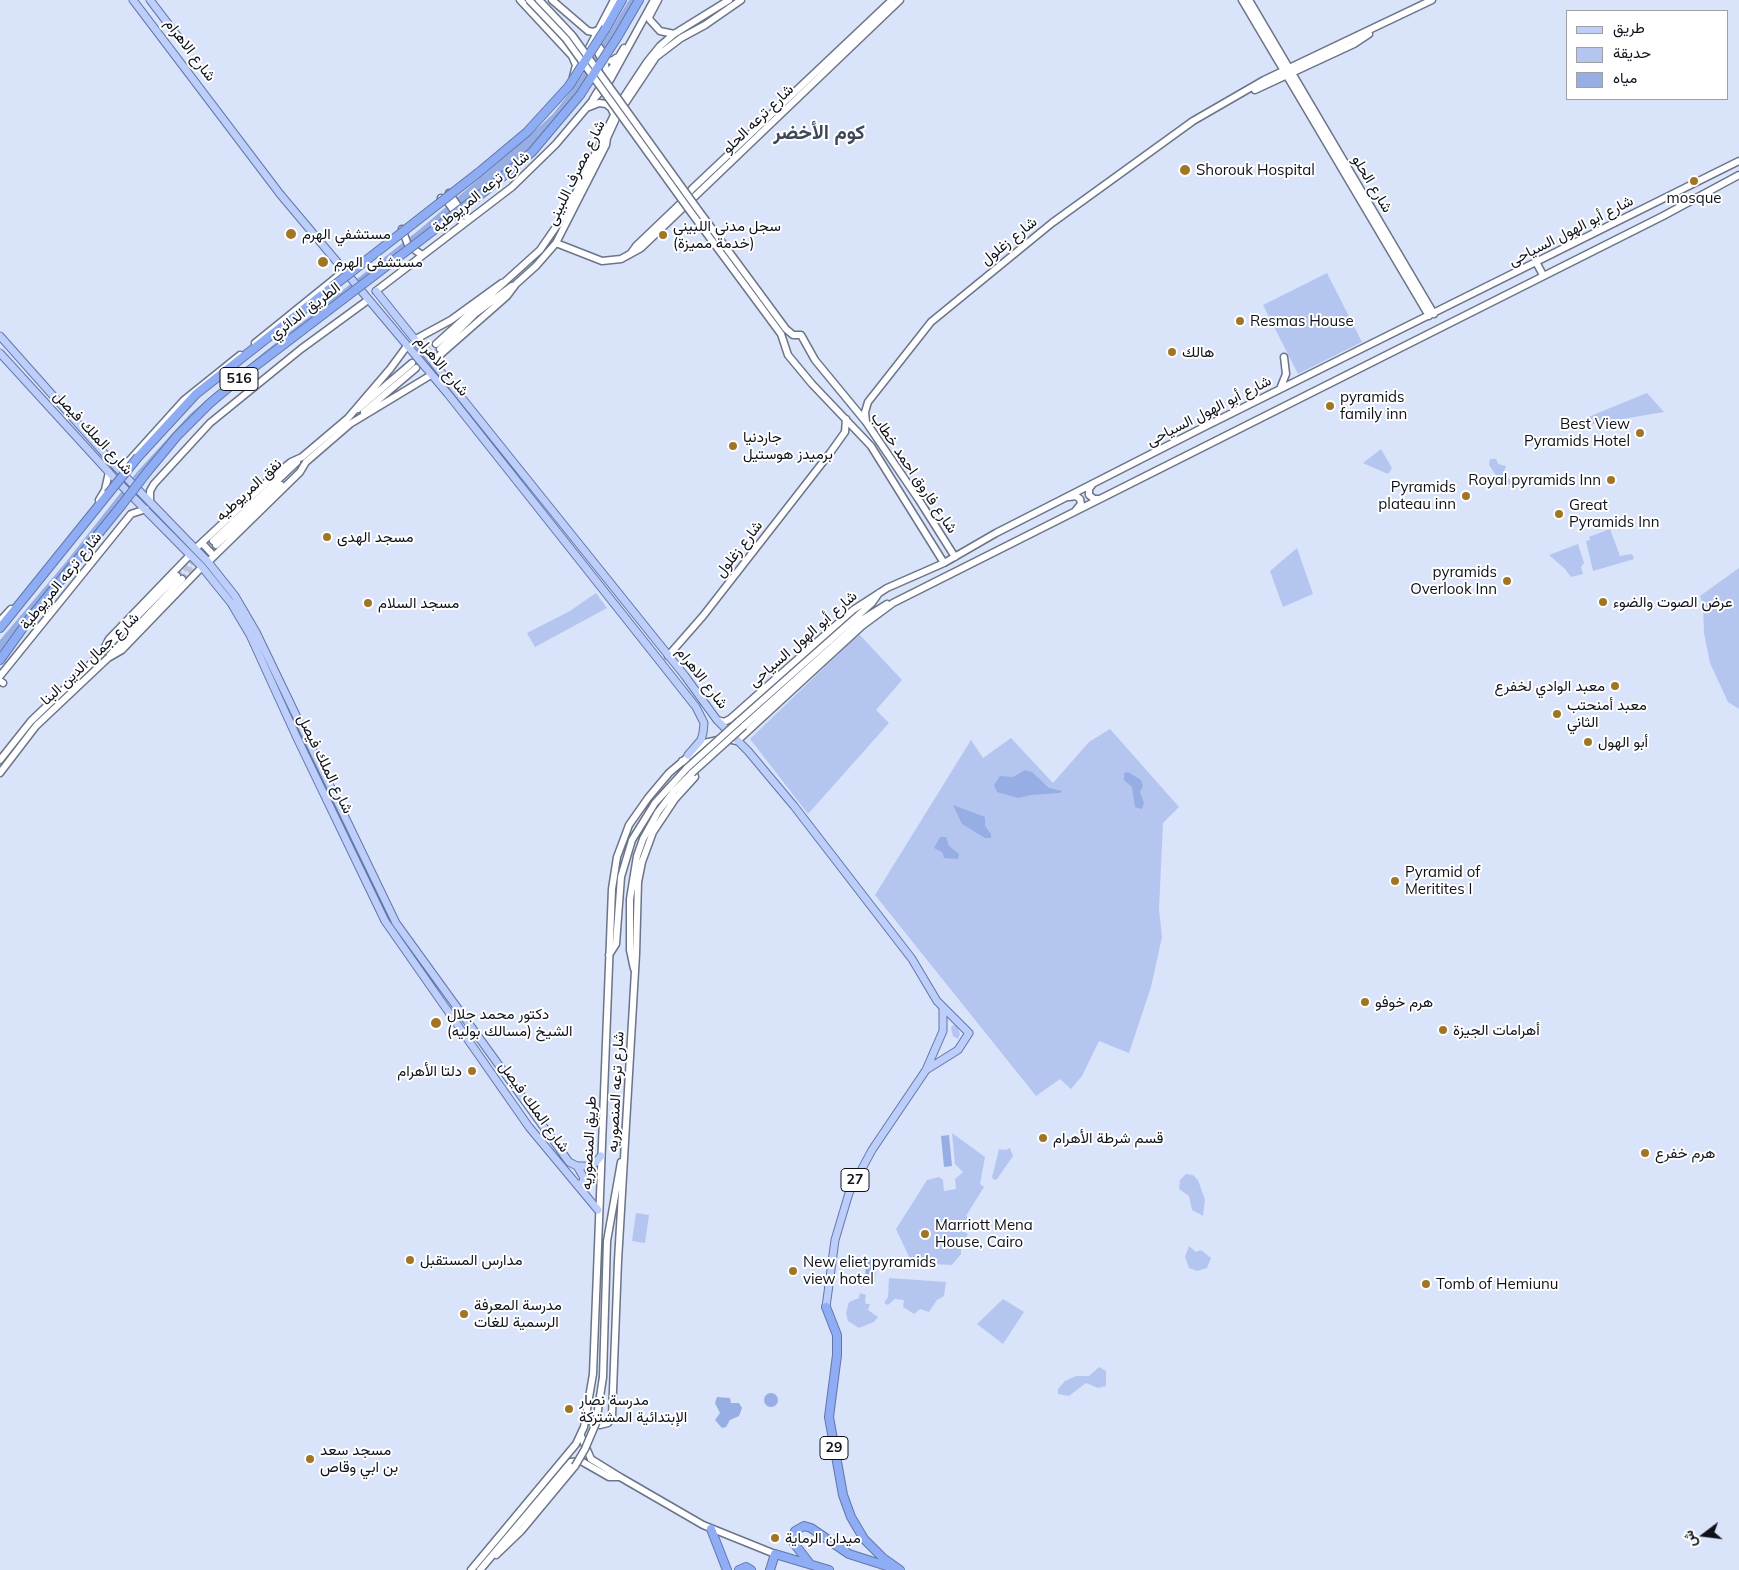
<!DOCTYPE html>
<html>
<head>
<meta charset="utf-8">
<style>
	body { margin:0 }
	#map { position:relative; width:1739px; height:1570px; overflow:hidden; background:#d9e3fa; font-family:Mulish,Vazirmatn,sans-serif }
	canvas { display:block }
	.legend { position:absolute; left:1566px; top:10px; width:162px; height:90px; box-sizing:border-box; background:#fff; border:1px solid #9fa0a3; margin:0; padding:6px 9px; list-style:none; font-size:15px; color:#0f121a }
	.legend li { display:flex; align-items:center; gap:10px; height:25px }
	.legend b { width:25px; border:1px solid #9fa0a3 }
	.north { position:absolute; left:1679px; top:1510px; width:50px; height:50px; -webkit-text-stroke:4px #fff; paint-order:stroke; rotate:255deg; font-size:14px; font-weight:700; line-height:20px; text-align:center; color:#0f121a }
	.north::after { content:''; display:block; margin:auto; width:18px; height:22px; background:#0f121a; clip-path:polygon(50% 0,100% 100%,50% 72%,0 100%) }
</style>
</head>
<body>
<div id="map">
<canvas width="1739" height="1570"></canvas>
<ul class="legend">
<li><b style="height:6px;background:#bccef9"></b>طريق</li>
<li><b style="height:14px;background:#b4c6f0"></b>حديقة</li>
<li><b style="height:14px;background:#97aee4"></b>مياه</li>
</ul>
<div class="north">ش</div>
</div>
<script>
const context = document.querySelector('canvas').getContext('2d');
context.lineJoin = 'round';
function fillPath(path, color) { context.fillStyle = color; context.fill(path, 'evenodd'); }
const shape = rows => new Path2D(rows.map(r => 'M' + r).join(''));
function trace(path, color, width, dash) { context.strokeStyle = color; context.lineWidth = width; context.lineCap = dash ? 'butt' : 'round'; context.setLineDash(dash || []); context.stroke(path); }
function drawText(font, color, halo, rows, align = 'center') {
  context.font = font + ' Mulish,Vazirmatn,sans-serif'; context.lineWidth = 4; context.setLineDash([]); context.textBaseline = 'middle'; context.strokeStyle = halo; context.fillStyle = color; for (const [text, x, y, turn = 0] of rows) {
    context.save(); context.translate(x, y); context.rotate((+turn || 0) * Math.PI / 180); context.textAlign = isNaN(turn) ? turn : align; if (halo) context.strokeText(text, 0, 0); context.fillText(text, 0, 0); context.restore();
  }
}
fillPath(shape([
	[1327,273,1362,342,1298,374,1263,305],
	[1647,393,1664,412,1557,430,1610,408],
	[1381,449,1392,468,1388,474,1363,463],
	[1490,459,1496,459,1498,464,1506,466,1503,474,1512,481,1510,484,1502,486,1499,485,1498,478,1489,465],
	[1610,529,1620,556,1632,554,1634,559,1593,571,1586,541,1590,540,1589,537],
	[1578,544,1584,563,1581,567,1583,574,1571,577,1565,569,1549,555],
	[1297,548,1313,594,1283,607,1270,571],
	[1739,568,1739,709,1728,702,1710,663,1704,633,1703,605,1700,596],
	[596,593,607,608,535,647,527,633,570,611],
	[859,634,902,680,876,710,889,723,808,814,750,739],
	[1110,729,1179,807,1163,823,1159,909,1162,937,1151,987,1129,1053,1099,1041,1082,1076,1071,1089,1060,1079,1036,1096,875,895,971,740,983,758,1011,738,1053,783,1089,742],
	[953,1025,957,1026,960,1034,958,1039,953,1036,951,1028],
	[952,1133,985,1157,980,1184,984,1187,966,1216,970,1219,963,1231,968,1234,961,1246,961,1254,952,1265,912,1263,896,1229,927,1180,939,1177,943,1180,944,1191,956,1189,955,1179,963,1172,955,1164],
	[1010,1148,1013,1156,997,1179,994,1180,992,1177,999,1149,1006,1150],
	[1186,1174,1193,1175,1198,1180,1205,1200,1203,1216,1192,1210,1189,1196,1179,1189,1180,1180],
	[636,1213,649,1215,645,1243,632,1241],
	[1189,1246,1196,1252,1201,1250,1211,1258,1207,1268,1197,1271,1189,1268,1185,1257],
	[889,1278,946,1282,944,1296,937,1300,929,1312,920,1309,914,1314,903,1307,904,1300,895,1299,888,1305,884,1303,888,1297],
	[860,1293,866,1295,865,1300,866,1304,870,1304,868,1310,878,1317,874,1322,859,1328,848,1321,846,1313,849,1302,859,1298],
	[1003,1299,1024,1312,1003,1344,977,1324],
	[1099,1367,1106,1371,1106,1386,1098,1388,1086,1383,1069,1396,1058,1394,1058,1389,1065,1381,1076,1376,1089,1376]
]), '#b4c6f0');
fillPath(shape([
	[629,0,640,0,589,86,521,163,214,403,193,421,0,657,0,640,66,562,137,472,190,414,263,353,419,230,528,137,553,114,571,91,588,67],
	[1025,770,1032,772,1049,788,1062,791,1060,793,1031,795,1018,798,997,792,994,785,1000,776,1013,777],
	[1128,772,1141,780,1143,786,1140,792,1144,803,1142,809,1135,807,1132,787,1124,780,1124,773],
	[953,805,985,817,985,826,991,834,991,838,985,838,962,824],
	[940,837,946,837,949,846,959,854,958,859,944,858,942,852,934,848],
	[949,1135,952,1166,944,1167,941,1136],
	[866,1259,876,1260,875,1282,865,1281],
	'764 1400a7 7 0 1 1 14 0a7 7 0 1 1-14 0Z',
	[717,1397,730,1398,731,1403,739,1403,742,1408,739,1416,730,1420,726,1427,722,1428,715,1420,720,1413,715,1403]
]), '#97aee4');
trace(shape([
	[412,363,436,344],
	[419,366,440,349],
	[177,576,213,541],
	[182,579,216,545]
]), '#bbc4d8', 6, [6, 3]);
const secondary = shape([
	[520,0,572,56,576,65,573,77],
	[552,0,588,31,593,32,598,30],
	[658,0,649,17,650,20,660,31,674,34],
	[1242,0,1429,316],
	[1249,0,1434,314],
	[595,41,608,60,612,61,616,58],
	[593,44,605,65,607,74],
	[589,48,614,0],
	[1255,90,1354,44,1369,34],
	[593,99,624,48],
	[618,106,647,62,660,46,674,34,729,0],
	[589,107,599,103,606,104,611,108,614,114],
	[449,193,464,215,470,219],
	[441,198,447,201,463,224],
	[696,207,786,329,793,335,801,335,815,360,866,422,919,500,955,557],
	[690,211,781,334,788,355,812,384,871,446,944,563],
	[402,229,408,245,422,255],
	[556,243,602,261,621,259,641,248,900,0],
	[631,253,636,246,681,203,692,189,892,0],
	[1536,262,1543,275],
	[376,291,512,187,556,144,610,80,654,0],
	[416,339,451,320,502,283],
	[255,343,344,271],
	[436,344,540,250,567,211,614,115],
	[440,349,476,313,512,286],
	[433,361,507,296,516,284,536,266,556,243,606,145,607,138,618,114,656,57,681,38,705,25,741,0],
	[1280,389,1286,374,1284,357],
	[358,409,412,363],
	[364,412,416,368],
	[866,422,865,412,868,402,931,322,1052,223,1193,121,1264,80,1432,0],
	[116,467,128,462,184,400,240,355],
	[1092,485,1089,489,1089,495,1094,499,1098,499],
	[1069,497,1076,496,1080,499,1081,504,1076,510],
	[99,500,105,490,109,472],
	[150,502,150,491,154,484,210,423,301,349,368,300],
	[213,541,297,462],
	[202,543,214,556],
	[216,545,281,485],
	[195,549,271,478,291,462,302,457,348,418,390,369,407,346],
	[208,562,300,472,306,462,350,424,431,375],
	[0,621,11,609],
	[106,648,177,576],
	[110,655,182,579],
	[668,656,703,616,830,453,845,432,846,419],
	[0,676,131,514,146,509],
	[0,681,3,683],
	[717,720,724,722,730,719,853,610,887,588,944,563,996,533,1204,427,1739,161],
	[739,721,872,603,879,593],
	[744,726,863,619,887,604],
	[732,740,737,741,862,626,893,603,1663,216,1739,175],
	[0,760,31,721,102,653,109,639,190,555],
	[0,773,36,726,108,658,122,650,202,567],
	[609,955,616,944,621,877,632,840,655,803,687,768],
	[634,969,630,950,630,899,637,856,643,839,658,812,674,791,692,773],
	[603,1377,607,1241,621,1162],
	[587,1417,593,1423,600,1425,608,1423,612,1416,618,1261,636,954,638,882,642,862,653,832,675,799,695,777,691,764,682,761],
	[581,1436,591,1459,620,1477,703,1525,775,1554],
	[496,1555,521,1531,575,1466],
	[471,1570,576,1444,584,1427,593,1374,612,889,617,857,629,825,648,798,669,773,704,743,723,739],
	[480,1570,571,1462,581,1461,609,1477,620,1477]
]);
const primary = shape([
	[133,0,280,194,448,394,696,707,704,723,703,733,701,740,688,755],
	[150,0,179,38],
	[376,291,685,676,717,720,748,751,794,806,912,959,937,1001,969,1033,958,1050,926,1070],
	[0,336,121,472,208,562,235,596,256,632,396,923,569,1162,577,1166,586,1166,595,1163,601,1156],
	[0,353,115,479,202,567,231,603,250,635,297,738,385,921,529,1127,598,1210],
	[577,1184,582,1184,584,1178,577,1166],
	[826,1307,835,1240,849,1193,872,1150,926,1070,943,1031,943,1009]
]);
const highway = shape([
	[606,28,622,0],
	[618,36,639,0],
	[478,173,527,132,569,86],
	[489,188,532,152,580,95],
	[138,457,196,394,332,287],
	[148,471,177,436,209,404,241,377,342,300],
	[0,628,108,494],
	[0,660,30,618,121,506],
	[826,1307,837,1335,837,1355,829,1417,843,1495,851,1517,864,1539,883,1558,900,1570],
	[711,1529,727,1570],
	[810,1564,793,1542,795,1531,804,1526,811,1528,849,1554,893,1568],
	[739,1570,746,1567,751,1570],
	[770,1570,775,1554,829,1570]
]);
trace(secondary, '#6b7488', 9);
trace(primary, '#6277a8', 9);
trace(highway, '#6277a8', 10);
trace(secondary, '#fff', 6);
trace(primary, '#bccef9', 7);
trace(highway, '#8fadf5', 8);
const secondaryBridge = shape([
	[529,0,566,39,690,211],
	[539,0,572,35,696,207],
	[687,768,739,721],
	[692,773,744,726],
	[575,1466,585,1449,596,1423,603,1377]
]);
const highwayBridge = shape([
	[569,86,606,28],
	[580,95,618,36],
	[332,287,478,173],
	[342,300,489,188],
	[108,494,138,457],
	[121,506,148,471]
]);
trace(secondaryBridge, '#6b7488', 9, []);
trace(highwayBridge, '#6277a8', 10, []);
trace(secondaryBridge, '#fff', 6);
trace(highwayBridge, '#8fadf5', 8);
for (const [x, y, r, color] of [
	[1185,170,6,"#a07625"],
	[1694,181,5,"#a07625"],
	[291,234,6,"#a07625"],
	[663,235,5,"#a07625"],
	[323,262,6,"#a07625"],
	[1240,321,5,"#a07625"],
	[1172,352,5,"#a07625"],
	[1330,406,5,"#a07625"],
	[1640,433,5,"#a07625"],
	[733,446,5,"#a07625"],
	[1611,480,5,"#a07625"],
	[1466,496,5,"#a07625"],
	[1559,514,5,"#a07625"],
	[327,537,5,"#a07625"],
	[1507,581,5,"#a07625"],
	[1603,602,5,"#a07625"],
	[368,603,5,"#a07625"],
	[1615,686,5,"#a07625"],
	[1557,714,5,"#a07625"],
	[1588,742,5,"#a07625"],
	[1395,881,5,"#a07625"],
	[1365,1002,5,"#a07625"],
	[436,1023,6,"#a07625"],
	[1443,1030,5,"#a07625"],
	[472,1071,5,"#a07625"],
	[1043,1138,5,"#a07625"],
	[1645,1153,5,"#a07625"],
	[925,1234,5,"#a07625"],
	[410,1260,5,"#a07625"],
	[793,1271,5,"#a07625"],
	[1426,1284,5,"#a07625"],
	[464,1314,5,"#a07625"],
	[569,1409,5,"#a07625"],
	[310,1459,5,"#a07625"],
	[775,1538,5,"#a07625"]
]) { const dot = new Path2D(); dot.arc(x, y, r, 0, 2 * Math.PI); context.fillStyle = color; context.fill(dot); trace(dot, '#fff', 2); }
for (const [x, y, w] of [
	[239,379,38],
	[855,1180,28],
	[834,1448,28]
]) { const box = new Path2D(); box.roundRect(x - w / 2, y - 11.5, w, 23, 4); context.fillStyle = '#fff'; context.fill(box); trace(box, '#0f121a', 1); }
drawText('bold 14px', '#0f121a', null, [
	["516",239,379],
	["27",855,1180],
	["29",834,1448]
]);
drawText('15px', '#0f121a', '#fff', [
	["شارع الاهرام",190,50,53],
	["شارع ترعه الحلو",758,119,-44],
	["شارع مصرف اللبينى",576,173,-64],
	["شارع الحلو",1372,184,59],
	["شارع ترعه المريوطية",481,192,-39],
	["شارع أبو الهول السياحى",1571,231,-27],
	["شارع زغلول",1009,241,-39],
	["الطريق الدائري",305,311,-37],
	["شارع الاهرام",442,366,50],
	["شارع أبو الهول السياحى",1209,411,-27],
	["شارع الملك فيصل",93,433,47],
	["شارع فاروق احمد خطاب",914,473,56],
	["نفق المريوطيه",249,490,-43],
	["شارع زغلول",739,549,-52],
	["شارع ترعه المريوطية",61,581,-51],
	["شارع أبو الهول السياحى",803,639,-41],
	["شارع جمال الدين البنا",90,659,-43],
	["شارع الاهرام",702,678,52],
	["شارع الملك فيصل",325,764,64],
	["شارع ترعه المنصوريه",616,1092,-87],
	["شارع الملك فيصل",534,1107,54],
	["طريق المنصوريه",589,1143,-87]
]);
drawText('15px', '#0f121a', '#fff', [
	["Shorouk Hospital",1196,170],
	["mosque",1694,198,"center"],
	["سجل مدني اللبيني",673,226],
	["(خدمة مميزة)",673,243],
	["مستشفي الهرم",302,234],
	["مستشفى الهرم",334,262],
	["Resmas House",1250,321],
	["هالك",1182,352],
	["pyramids",1340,397],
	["family inn",1340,414],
	["Best View",1630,424,"right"],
	["Pyramids Hotel",1630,441,"right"],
	["جاردنيا",743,437],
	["برميدز هوستيل",743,454],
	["Royal pyramids Inn",1601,480,"right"],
	["Pyramids",1456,487,"right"],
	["plateau inn",1456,504,"right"],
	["Great",1569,505],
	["Pyramids Inn",1569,522],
	["مسجد الهدى",337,537],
	["pyramids",1497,572,"right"],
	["Overlook Inn",1497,589,"right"],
	["عرض الصوت والضوء",1613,602],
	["مسجد السلام",378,603],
	["معبد الوادي لخفرع",1605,686,"right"],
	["معبد أمنحتب",1567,705],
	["الثاني",1567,722],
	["أبو الهول",1598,742],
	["Pyramid of",1405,872],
	["Meritites I",1405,889],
	["هرم خوفو",1375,1002],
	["دكتور محمد جلال",447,1014],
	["الشيخ (مسالك بوليه)",447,1031],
	["أهرامات الجيزة",1453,1030],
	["دلتا الأهرام",462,1071,"right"],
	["قسم شرطة الأهرام",1053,1138],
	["هرم خفرع",1655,1153],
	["Marriott Mena",935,1225],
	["House, Cairo",935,1242],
	["مدارس المستقبل",420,1260],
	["New eliet pyramids",803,1262],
	["view hotel",803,1279],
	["Tomb of Hemiunu",1436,1284],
	["مدرسة المعرفة",474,1305],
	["الرسمية للغات",474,1322],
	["مدرسة نصار",579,1400],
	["الإبتدائية المشتركة",579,1417],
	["مسجد سعد",320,1450],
	["بن ابي وقاص",320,1467],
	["ميدان الرماية",785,1538]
], 'left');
drawText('bold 20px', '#3f4759', '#fff', [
	["كوم الأخضر",819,133]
]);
</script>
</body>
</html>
